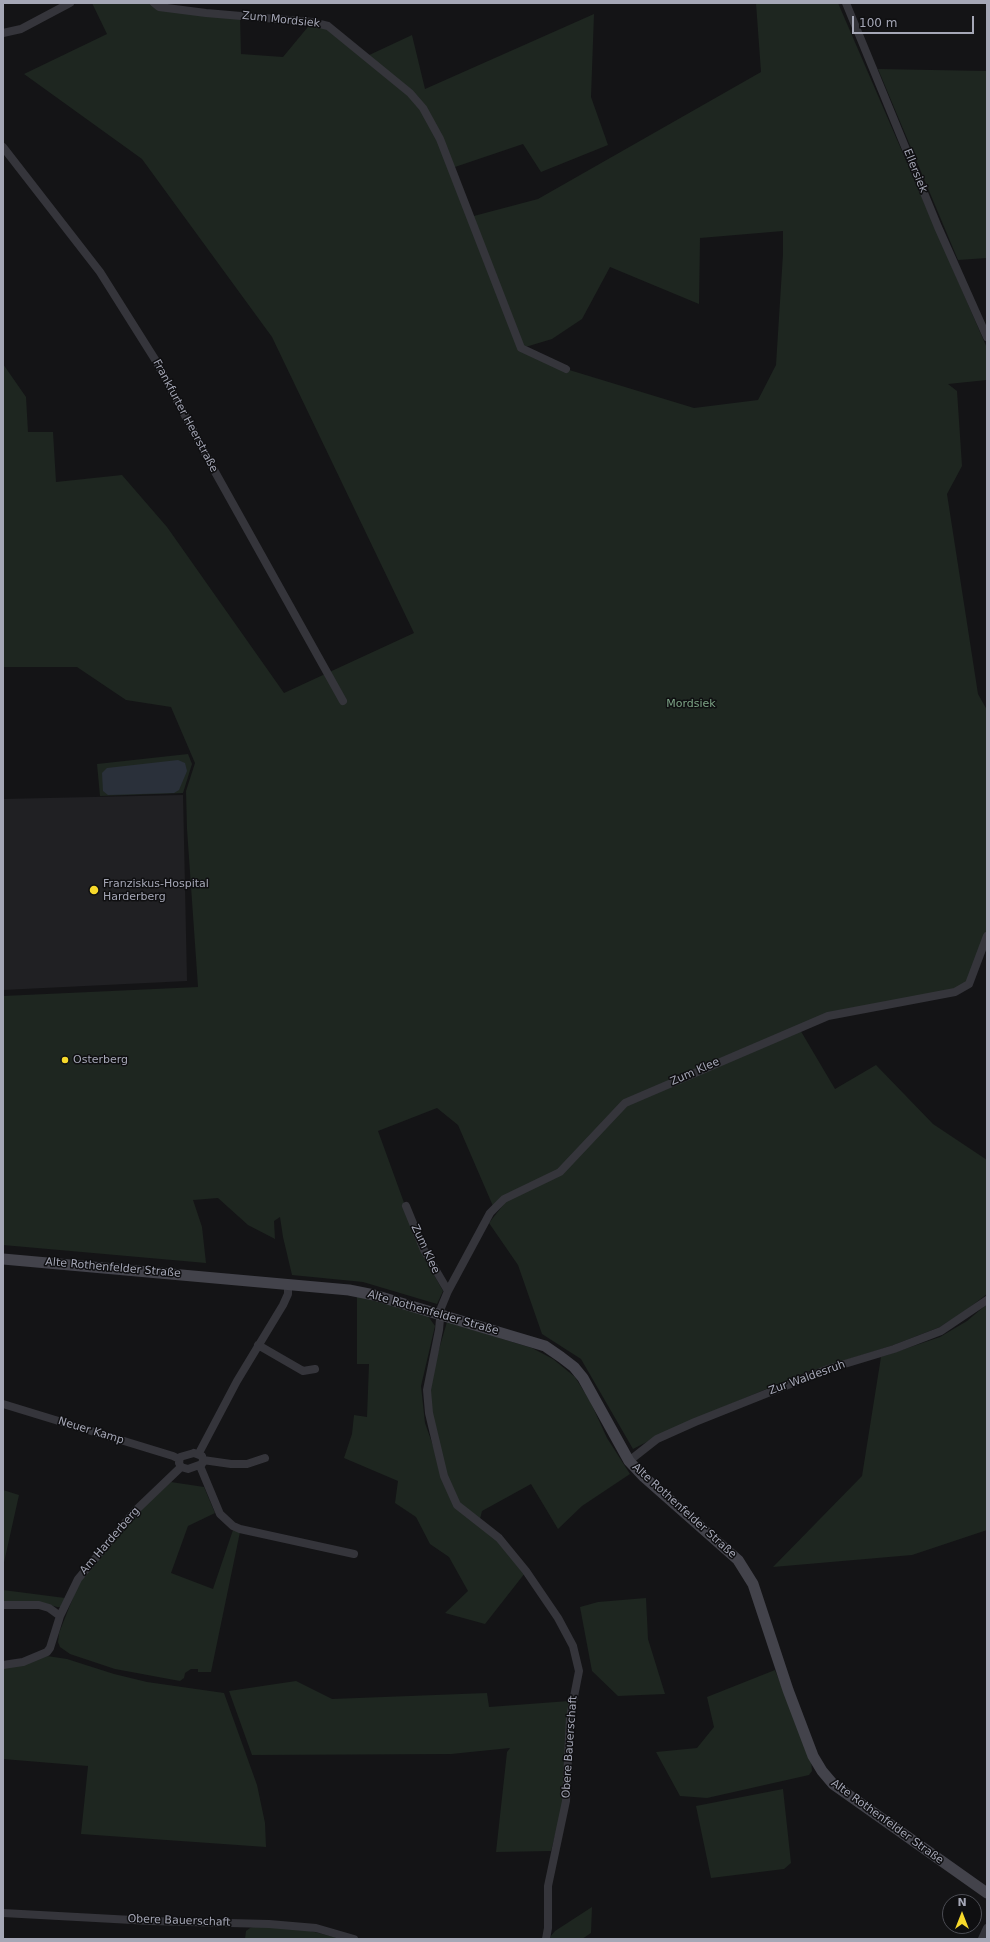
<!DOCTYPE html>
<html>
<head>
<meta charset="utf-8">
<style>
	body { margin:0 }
	#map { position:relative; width:990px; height:1942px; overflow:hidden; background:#141416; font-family:"DejaVu Sans",sans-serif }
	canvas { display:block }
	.frame { position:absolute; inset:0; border:4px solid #a5a7b6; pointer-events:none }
	.north { position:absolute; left:942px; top:1894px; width:40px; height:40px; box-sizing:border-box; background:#0f0f11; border:1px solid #4b4c53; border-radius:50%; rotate:0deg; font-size:11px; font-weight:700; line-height:16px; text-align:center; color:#a5a7b6 }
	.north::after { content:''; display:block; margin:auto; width:14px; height:18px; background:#f7d92b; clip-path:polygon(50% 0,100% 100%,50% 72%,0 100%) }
	.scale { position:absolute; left:852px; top:16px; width:122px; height:18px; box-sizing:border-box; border:2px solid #a5a7b6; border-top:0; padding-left:5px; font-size:12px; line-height:14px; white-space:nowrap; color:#a5a7b6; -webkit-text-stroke:3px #0f0f11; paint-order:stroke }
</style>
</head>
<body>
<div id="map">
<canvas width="990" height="1942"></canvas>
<div class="frame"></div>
<div class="north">N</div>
<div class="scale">100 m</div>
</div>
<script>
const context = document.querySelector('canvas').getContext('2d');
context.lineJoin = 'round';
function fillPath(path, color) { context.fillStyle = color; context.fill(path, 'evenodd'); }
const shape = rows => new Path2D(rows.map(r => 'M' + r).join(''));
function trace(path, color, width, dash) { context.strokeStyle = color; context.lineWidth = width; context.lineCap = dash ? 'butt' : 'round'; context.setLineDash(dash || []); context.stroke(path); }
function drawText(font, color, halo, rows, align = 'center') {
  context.font = font + ' "DejaVu Sans",sans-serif'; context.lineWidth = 3; context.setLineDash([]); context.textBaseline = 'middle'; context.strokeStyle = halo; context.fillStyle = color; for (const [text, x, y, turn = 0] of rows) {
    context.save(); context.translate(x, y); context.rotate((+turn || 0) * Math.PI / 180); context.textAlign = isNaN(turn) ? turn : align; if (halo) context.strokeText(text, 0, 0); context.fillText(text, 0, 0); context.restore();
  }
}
fillPath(shape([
	[183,795,187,981,3,990,3,799]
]), '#202023');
fillPath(shape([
	[92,3,154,3,240,16,241,54,283,57,312,22,328,26,365,57,412,35,425,89,594,14,591,97,608,145,541,172,523,144,452,168,470,217,538,199,761,72,756,3,838,3,987,348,987,380,948,384,957,391,962,466,947,494,978,694,987,710,987,936,969,984,955,992,828,1016,799,1028,835,1089,876,1065,933,1124,987,1160,987,1294,965,1311,940,1327,891,1346,807,1372,678,1426,633,1449,581,1359,542,1334,518,1265,489,1223,504,1204,493,1206,458,1125,437,1108,378,1131,423,1255,443,1291,437,1304,363,1282,292,1275,283,1237,280,1217,274,1221,275,1239,248,1225,218,1198,193,1200,202,1227,206,1263,3,1245,3,996,198,987,187,829,186,791,195,763,171,707,126,700,77,667,3,667,3,364,26,397,28,432,53,432,56,482,122,475,167,527,284,693,414,633,272,337,142,159,24,74,107,34],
	[783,231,783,254,776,365,758,400,694,408,566,369,522,348,552,339,582,319,610,267,699,304,700,238],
	[878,69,987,71,987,258,958,260],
	[188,754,192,764,183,793,100,796,97,764],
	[357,1296,428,1316,435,1326,421,1386,425,1423,442,1471,427,1390,447,1322,532,1348,553,1359,575,1377,590,1401,607,1438,630,1474,582,1506,558,1529,531,1484,482,1511,479,1523,499,1538,525,1573,485,1624,445,1613,468,1591,449,1557,430,1544,416,1517,395,1503,398,1481,344,1458,352,1434,354,1415,367,1417,369,1364,357,1364],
	[987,1304,987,1530,912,1555,773,1567,862,1476,881,1357,940,1337,967,1321],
	[171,1482,204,1487,215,1513,188,1526,171,1573,213,1589,233,1530,240,1532,211,1672,198,1672,198,1669,191,1669,185,1673,184,1678,180,1681,115,1669,70,1654,60,1647,58,1642,59,1633,80,1580,136,1514],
	[3,1490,19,1495,3,1567],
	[3,1590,65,1598,61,1607,57,1607,40,1602,3,1601],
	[646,1598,648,1639,665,1694,618,1696,592,1671,580,1607,598,1602],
	[47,1656,67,1659,114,1674,147,1682,224,1693,257,1785,265,1823,266,1847,81,1834,88,1766,3,1759,3,1665,35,1657],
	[775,1670,811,1760,812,1771,809,1775,707,1798,680,1796,656,1752,697,1748,714,1727,707,1697],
	[296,1681,332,1699,487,1693,489,1707,569,1701,563,1805,551,1851,496,1852,507,1752,510,1748,451,1754,252,1755,229,1691],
	[783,1789,791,1863,784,1869,711,1878,696,1806],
	[592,1907,591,1933,582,1939,552,1939,550,1937,555,1931],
	[257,1926,307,1930,338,1938,245,1939,246,1931,250,1928]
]), '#1e2620');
fillPath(shape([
	[178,760,185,763,187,771,179,790,174,793,108,795,103,791,102,773,107,768]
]), '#2a303a');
trace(shape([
	[154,3,159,7,206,13,312,22,328,26,410,93,423,108,440,139,521,348,566,369],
	[846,3,938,227,987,337],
	[3,33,21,29,70,3],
	[3,147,100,272,156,361,214,470,343,701],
	[406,1206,424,1250,448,1291],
	[258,1345,303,1371,315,1369],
	[3,1404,173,1456,179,1459],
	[194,1453,202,1456,203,1460,202,1464,188,1469,181,1467,179,1463,180,1457,194,1453],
	[199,1453,237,1381,283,1305,288,1294,288,1284],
	[203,1460,231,1464,247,1464,265,1458],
	[629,1461,657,1439,695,1422,828,1369,894,1349,941,1331,987,1300],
	[200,1466,220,1514,233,1526,240,1529,354,1554],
	[3,1605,39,1605,49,1608,60,1616],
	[3,1665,23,1662,47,1652,50,1648,60,1616,78,1579,134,1512,181,1467],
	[3,1913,151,1921,269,1924,316,1928,354,1939],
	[546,1939,548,1928,548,1886,566,1801,570,1717,579,1671,573,1646,558,1618,526,1571,499,1538,457,1505,444,1476,429,1413,427,1390,439,1330,441,1308,448,1291,490,1213,504,1199,560,1172,625,1103,828,1016,955,992,969,984,987,936],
	[982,1939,987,1928]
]), '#35353b', 8);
trace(shape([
	[3,1259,349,1290,374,1295,545,1346,561,1357,574,1367,583,1378,629,1461,644,1477,738,1560,753,1584,788,1690,813,1756,822,1771,833,1784,987,1893]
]), '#43434b', 11);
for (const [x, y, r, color] of [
	[94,890,5,"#f7d92b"],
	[65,1060,4,"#f7d92b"]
]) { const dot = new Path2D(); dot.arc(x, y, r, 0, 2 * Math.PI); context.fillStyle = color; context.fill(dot); trace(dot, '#0f0f11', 1.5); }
drawText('11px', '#a5a7b6', '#0f0f11', [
	["Zum Mordsiek",281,20,6],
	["Ellersiek",915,171,68],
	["Frankfurter Heerstraße",185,416,62],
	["Zum Klee",695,1072,-24],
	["Zum Klee",425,1249,65],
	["Alte Rothenfelder Straße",113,1268,5],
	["Alte Rothenfelder Straße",433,1313,16],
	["Zur Waldesruh",807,1378,-20],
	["Neuer Kamp",91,1431,17],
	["Alte Rothenfelder Straße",684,1511,42],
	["Am Harderberg",110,1541,-49],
	["Obere Bauerschaft",570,1747,-86],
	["Alte Rothenfelder Straße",887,1822,36],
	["Obere Bauerschaft",179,1921,2]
]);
drawText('11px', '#7ca285', '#0f0f11', [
	["Mordsiek",691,704]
]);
drawText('11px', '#a5a7b6', '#0f0f11', [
	["Franziskus-Hospital",103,884],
	["Harderberg",103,897],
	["Osterberg",73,1060]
], 'left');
</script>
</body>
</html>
